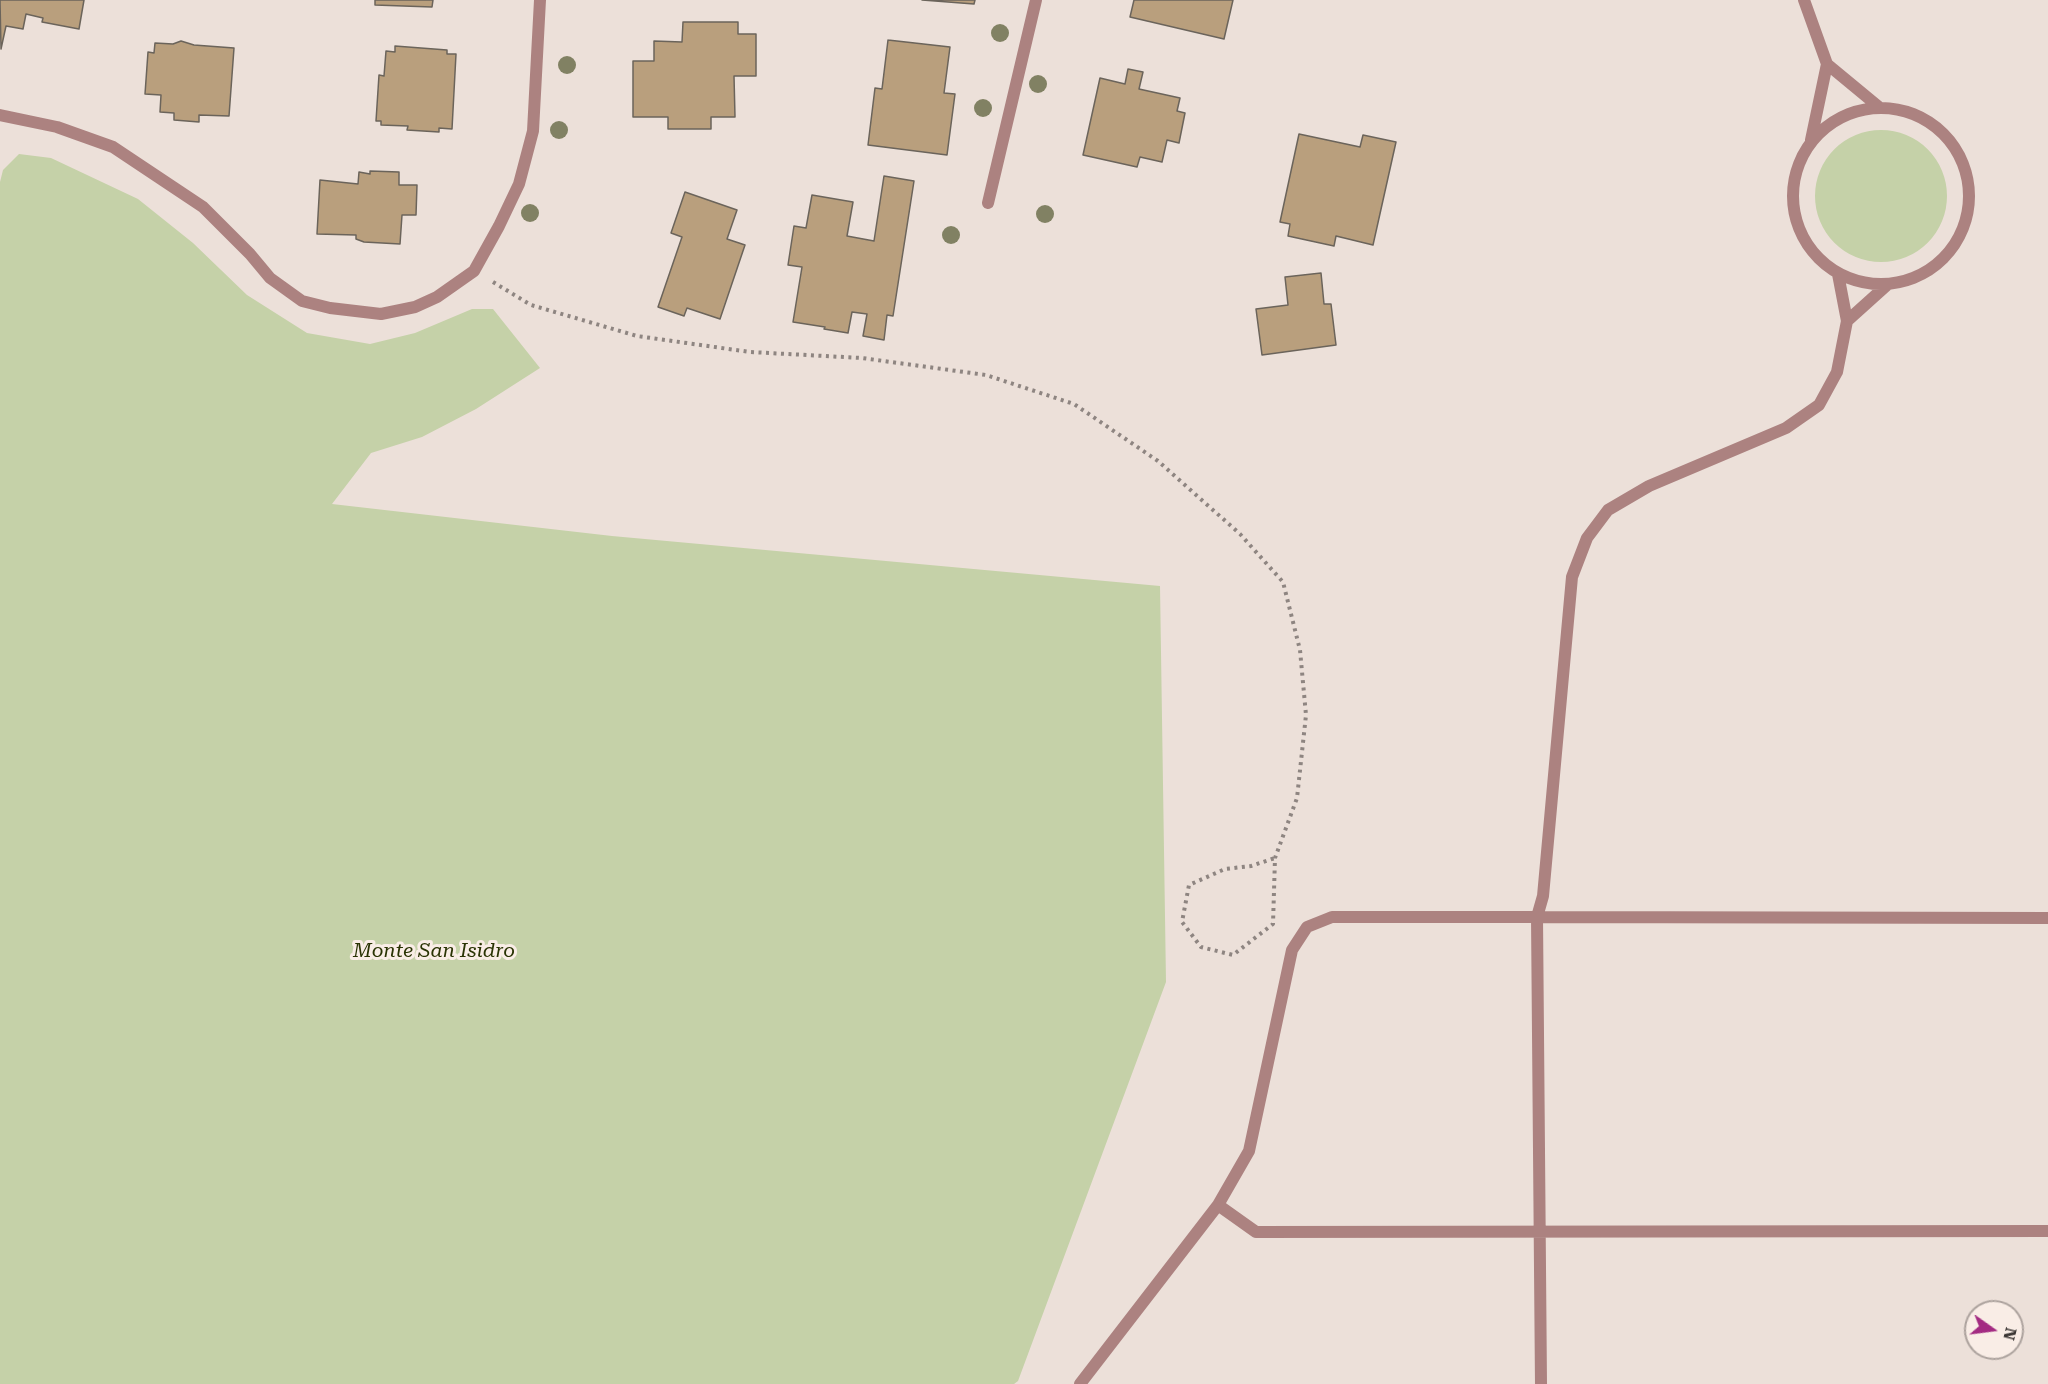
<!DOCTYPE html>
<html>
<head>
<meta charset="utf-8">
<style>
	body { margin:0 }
	#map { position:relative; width:2048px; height:1384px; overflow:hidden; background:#ece0d9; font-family:"Roboto Serif",serif }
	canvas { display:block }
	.north { position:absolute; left:1964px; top:1300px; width:60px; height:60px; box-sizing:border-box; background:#f9ede6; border:2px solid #ada39e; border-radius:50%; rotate:104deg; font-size:16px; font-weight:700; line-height:24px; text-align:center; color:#3a3533 }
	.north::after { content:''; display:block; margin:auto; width:21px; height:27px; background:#a32b82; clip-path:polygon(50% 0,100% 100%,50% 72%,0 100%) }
</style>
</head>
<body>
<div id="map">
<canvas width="2048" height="1384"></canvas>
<div class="north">N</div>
</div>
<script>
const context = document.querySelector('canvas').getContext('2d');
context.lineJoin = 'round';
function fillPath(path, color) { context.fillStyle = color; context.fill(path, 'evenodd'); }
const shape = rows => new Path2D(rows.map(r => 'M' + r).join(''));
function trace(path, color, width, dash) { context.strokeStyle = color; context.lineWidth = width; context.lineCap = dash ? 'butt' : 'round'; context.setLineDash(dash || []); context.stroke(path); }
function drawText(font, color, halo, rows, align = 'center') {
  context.font = font + ' "Roboto Serif",serif'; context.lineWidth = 6; context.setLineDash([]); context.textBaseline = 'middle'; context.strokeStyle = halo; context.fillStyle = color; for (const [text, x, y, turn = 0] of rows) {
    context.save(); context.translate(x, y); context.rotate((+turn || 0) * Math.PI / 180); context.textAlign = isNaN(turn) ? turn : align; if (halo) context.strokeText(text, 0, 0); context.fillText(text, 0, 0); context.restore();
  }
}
fillPath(shape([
	'1815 196a66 66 0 1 1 132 0a66 66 0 1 1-132 0Z',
	[19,154,51,158,138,199,193,243,247,295,307,333,370,344,415,333,472,309,493,309,540,368,476,409,422,437,371,453,332,504,612,536,1160,586,1166,982,1018,1381,1014,1384,0,1384,0,182,3,170]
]), '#c5d1a8');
const building = shape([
	[0,0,84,0,79,29,42,22,43,18,26,14,23,29,6,26,1,49,0,0],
	[375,0,433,0,432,7,375,5,375,0],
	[922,0,975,0,974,4,922,0],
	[1134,0,1233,0,1224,39,1130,17,1134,0],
	[683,22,738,22,738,34,756,34,756,76,734,76,735,117,711,117,711,129,668,129,668,117,633,117,633,61,654,61,654,41,682,42,683,22],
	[888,40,950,47,944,93,955,94,947,155,868,145,875,88,882,89,888,40],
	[181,41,194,45,234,48,229,116,199,115,199,122,174,120,174,113,160,112,161,95,145,94,148,52,154,53,155,43,173,44,181,41],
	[395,46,447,50,447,54,456,54,452,129,439,128,439,132,407,130,408,126,381,125,381,121,376,121,379,75,384,76,386,51,395,52,395,46],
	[1128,69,1143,72,1139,89,1180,98,1177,111,1185,113,1179,143,1167,140,1162,162,1140,157,1137,167,1083,155,1100,78,1125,84,1128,69],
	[1299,134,1360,147,1363,135,1396,142,1373,245,1336,236,1334,246,1288,236,1290,224,1280,222,1299,134],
	[370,171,399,172,399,185,417,185,416,215,402,215,400,244,364,242,356,239,356,235,317,234,320,180,358,184,359,172,370,174,370,171],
	[884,176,914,181,893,316,887,315,884,340,863,336,867,314,852,312,848,333,824,329,825,327,793,322,802,267,788,265,794,226,806,228,812,195,853,202,847,236,874,241,884,176],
	[685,192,737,210,727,239,745,245,720,319,687,308,684,316,658,307,682,237,671,233,685,192],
	[1321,273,1324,304,1331,304,1336,345,1262,355,1256,309,1288,305,1285,277,1321,273]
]);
fillPath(building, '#b99f7d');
trace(building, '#6b645b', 1.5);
trace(shape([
	[493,282,531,305,637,336,750,352,862,358,986,375,1074,404,1158,461,1240,534,1283,582,1300,650,1306,715,1297,798,1275,858,1273,924,1233,955,1201,947,1182,922,1189,885,1225,869,1251,866,1275,858]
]), '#8e8581', 4, [3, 4.5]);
trace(shape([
	[1804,0,1827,64,1879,107],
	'1793 196a88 88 0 1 1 176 0a88 88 0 1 1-176 0Z',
	[0,115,57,127,113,147,203,207,250,254,270,278,302,301,330,308,381,314,415,307,437,297,474,271,499,226,519,184,533,131,540,0],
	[1811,140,1827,64],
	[988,203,1036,0],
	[1847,321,1887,285],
	[1218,1205,1256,1232,2048,1231],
	[1080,1384,1218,1205,1249,1151,1292,950,1307,927,1332,917,1537,917,1543,896,1572,577,1587,538,1608,510,1649,486,1786,428,1819,405,1837,372,1847,321,1838,274],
	[1541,1384,1537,917,2048,918]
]), '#ac8280', 12);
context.fillStyle = '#818163';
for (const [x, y] of [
	[1000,33],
	[567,65],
	[1038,84],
	[983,108],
	[559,130],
	[530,213],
	[1045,214],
	[951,235]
]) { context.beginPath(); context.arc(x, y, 9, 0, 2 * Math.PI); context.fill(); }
drawText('italic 20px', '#293303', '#f9ede6', [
	["Monte San Isidro",434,951]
]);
</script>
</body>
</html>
